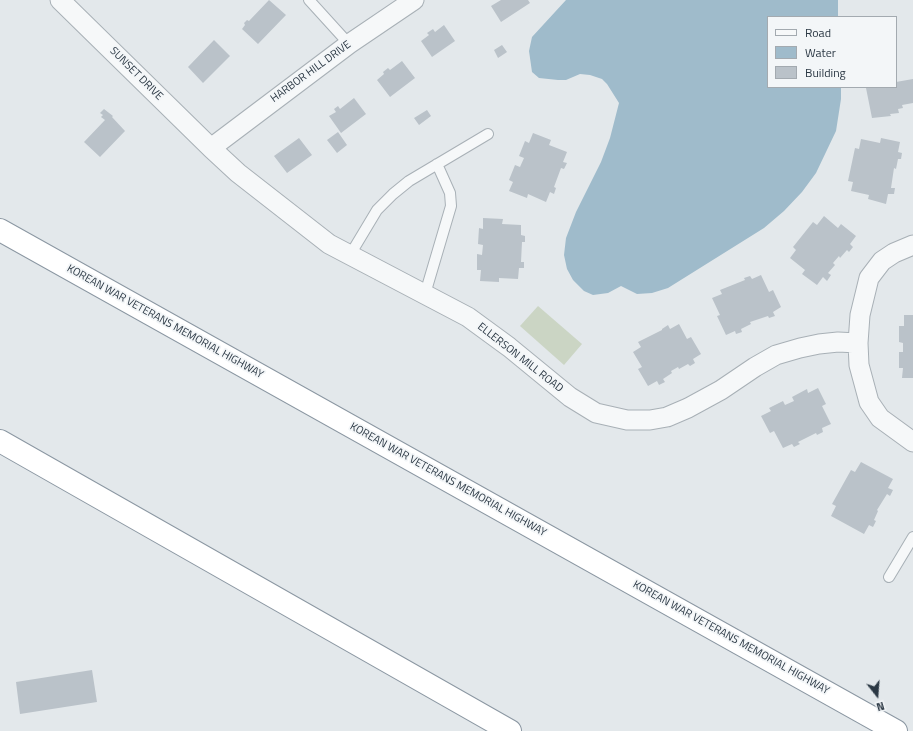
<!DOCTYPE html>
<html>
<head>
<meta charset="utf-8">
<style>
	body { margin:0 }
	#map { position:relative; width:913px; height:731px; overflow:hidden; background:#e3e8eb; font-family:"Titillium Web",sans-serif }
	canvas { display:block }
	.legend { position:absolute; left:767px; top:16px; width:130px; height:72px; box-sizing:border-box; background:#f3f6f8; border:1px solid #a3aab0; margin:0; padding:5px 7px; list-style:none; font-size:12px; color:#2b3844 }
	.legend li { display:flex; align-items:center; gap:8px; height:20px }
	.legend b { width:20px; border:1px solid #a3aab0 }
	.north { position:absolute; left:857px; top:675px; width:40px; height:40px; -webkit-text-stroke:3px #f3f6f8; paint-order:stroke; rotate:163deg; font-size:11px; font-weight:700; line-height:16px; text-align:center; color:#2b3844 }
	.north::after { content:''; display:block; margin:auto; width:14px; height:18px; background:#2b3844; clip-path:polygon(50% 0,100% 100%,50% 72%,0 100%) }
</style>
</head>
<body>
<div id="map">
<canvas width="913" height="731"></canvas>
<ul class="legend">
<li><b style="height:5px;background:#f6f8f9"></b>Road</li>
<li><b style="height:11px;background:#9fbbcb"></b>Water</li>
<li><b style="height:11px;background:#bac2c9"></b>Building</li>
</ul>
<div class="north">N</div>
</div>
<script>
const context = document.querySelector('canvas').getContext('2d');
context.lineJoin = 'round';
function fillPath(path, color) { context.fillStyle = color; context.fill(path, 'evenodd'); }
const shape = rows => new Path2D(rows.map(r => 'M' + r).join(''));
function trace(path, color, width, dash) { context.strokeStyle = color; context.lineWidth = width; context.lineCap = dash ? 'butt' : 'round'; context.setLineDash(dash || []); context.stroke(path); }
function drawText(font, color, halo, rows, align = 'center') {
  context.font = font + ' "Titillium Web",sans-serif'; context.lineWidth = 3.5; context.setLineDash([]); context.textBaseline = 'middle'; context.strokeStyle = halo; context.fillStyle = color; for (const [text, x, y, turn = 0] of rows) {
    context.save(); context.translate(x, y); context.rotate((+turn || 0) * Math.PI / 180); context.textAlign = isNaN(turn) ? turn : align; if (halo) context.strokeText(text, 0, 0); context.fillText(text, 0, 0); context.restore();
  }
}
fillPath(shape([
	[538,306,582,344,564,365,520,326]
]), '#cbd5c4');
fillPath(shape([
	[566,0,838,0,838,17,768,17,768,87,841,87,841,99,836,131,816,173,802,192,784,211,764,228,668,288,652,293,637,294,621,286,608,293,593,295,584,291,573,280,567,269,564,255,566,238,576,212,601,162,610,138,619,103,607,84,602,79,590,75,580,74,566,80,558,80,539,78,532,72,529,51,532,37]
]), '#9fbbcb');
fillPath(shape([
	[269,0,286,15,258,44,242,29,245,25,244,23,247,20,249,21],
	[501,0,528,0,530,3,501,22,491,6],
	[444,25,455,41,432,57,421,41,429,35,427,33,433,29,435,32],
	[214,40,230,56,203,83,188,67],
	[502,45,507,52,498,58,494,50],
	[402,61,415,78,390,97,377,80,384,74,383,72,388,68,390,70],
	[913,79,913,103,902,105,903,108,898,109,899,113,890,114,891,116,872,118,866,88,896,87,896,82],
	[354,98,366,114,341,133,329,116,336,112,334,109,338,106,340,109],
	[104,109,113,116,112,117,125,131,100,157,84,142,105,120,101,117,103,115,100,113],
	[427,110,431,116,419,125,414,118],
	[338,132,347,145,337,153,327,140],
	[533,133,551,140,549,145,567,152,563,162,567,163,564,169,561,168,554,187,556,188,554,194,550,192,546,202,528,194,527,198,509,191,513,182,509,180,515,165,520,167,524,158,519,156,525,141,529,143],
	[299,138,312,155,287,173,274,156],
	[881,138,900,142,898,152,902,153,901,159,898,159,896,169,894,168,891,188,895,188,894,194,888,194,886,204,868,199,869,195,851,191,853,182,848,181,855,148,859,149,861,139,880,143],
	[824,216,838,228,841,224,856,236,850,244,853,247,849,252,847,250,840,258,839,256,833,263,835,265,828,273,831,275,827,281,823,277,817,285,802,274,805,270,790,258,796,250,793,247,813,222,817,225],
	[483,218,503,219,502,224,521,225,521,235,525,236,525,242,522,242,521,262,524,262,524,268,519,268,518,279,499,278,499,282,480,281,481,270,477,270,477,254,482,255,483,245,478,244,479,228,483,229],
	[761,275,769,292,773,290,781,307,773,312,775,316,769,318,768,316,750,322,751,324,741,329,742,332,736,334,735,331,726,335,717,316,720,315,712,298,722,294,720,290,745,280,744,278,750,276,752,279],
	[904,315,913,315,913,378,902,378,903,368,899,368,899,352,903,352,903,343,899,342,899,326,904,326],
	[679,324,687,339,691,337,701,354,693,359,695,363,690,366,688,364,679,369,678,367,671,371,672,373,663,379,665,382,659,385,657,381,648,386,638,369,642,367,633,352,641,347,638,342,662,330,662,329,668,325,670,329],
	[818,388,826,404,822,406,831,424,822,428,823,432,817,435,816,433,798,442,800,444,794,447,792,444,783,448,774,431,770,433,761,416,771,411,769,408,783,401,785,405,794,401,792,397,807,389,808,393],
	[861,462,893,479,888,488,893,490,890,496,887,494,877,510,878,511,874,520,876,521,873,527,869,525,864,534,831,516,836,506,832,504,851,470,855,472],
	[92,670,97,702,20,714,16,682]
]), '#bac2c9');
const service = shape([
	[309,0,349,44],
	[350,255,377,210,393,194,409,181,488,134],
	[425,294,451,206,450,193,437,164],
	[889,577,913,537]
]);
const minor = shape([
	[60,0,211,148,238,173,329,244,468,317,509,347,570,397,596,413,627,420,650,420,667,417,688,408,721,390,755,367,776,355,800,348,819,344,838,342,858,343],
	[211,148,349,44,414,0],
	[913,245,894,253,882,261,869,278,860,315,858,343,859,365,869,402,880,418,913,442]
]);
const motorway = shape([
	[0,230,896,731],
	[0,441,510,731]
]);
trace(service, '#a8b0b6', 12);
trace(minor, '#a8b0b6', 21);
trace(motorway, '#8b97a2', 24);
trace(service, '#f6f8f9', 10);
trace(minor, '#f6f8f9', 19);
trace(motorway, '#fff', 22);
drawText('11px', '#2b3844', '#f3f6f8', [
	["HARBOR HILL DRIVE",311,72,-36],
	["SUNSET DRIVE",136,74,45],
	["KOREAN WAR VETERANS MEMORIAL HIGHWAY",165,322,29],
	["ELLERSON MILL ROAD",520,358,38],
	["KOREAN WAR VETERANS MEMORIAL HIGHWAY",448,480,29],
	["KOREAN WAR VETERANS MEMORIAL HIGHWAY",731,638,29]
]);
</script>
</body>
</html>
